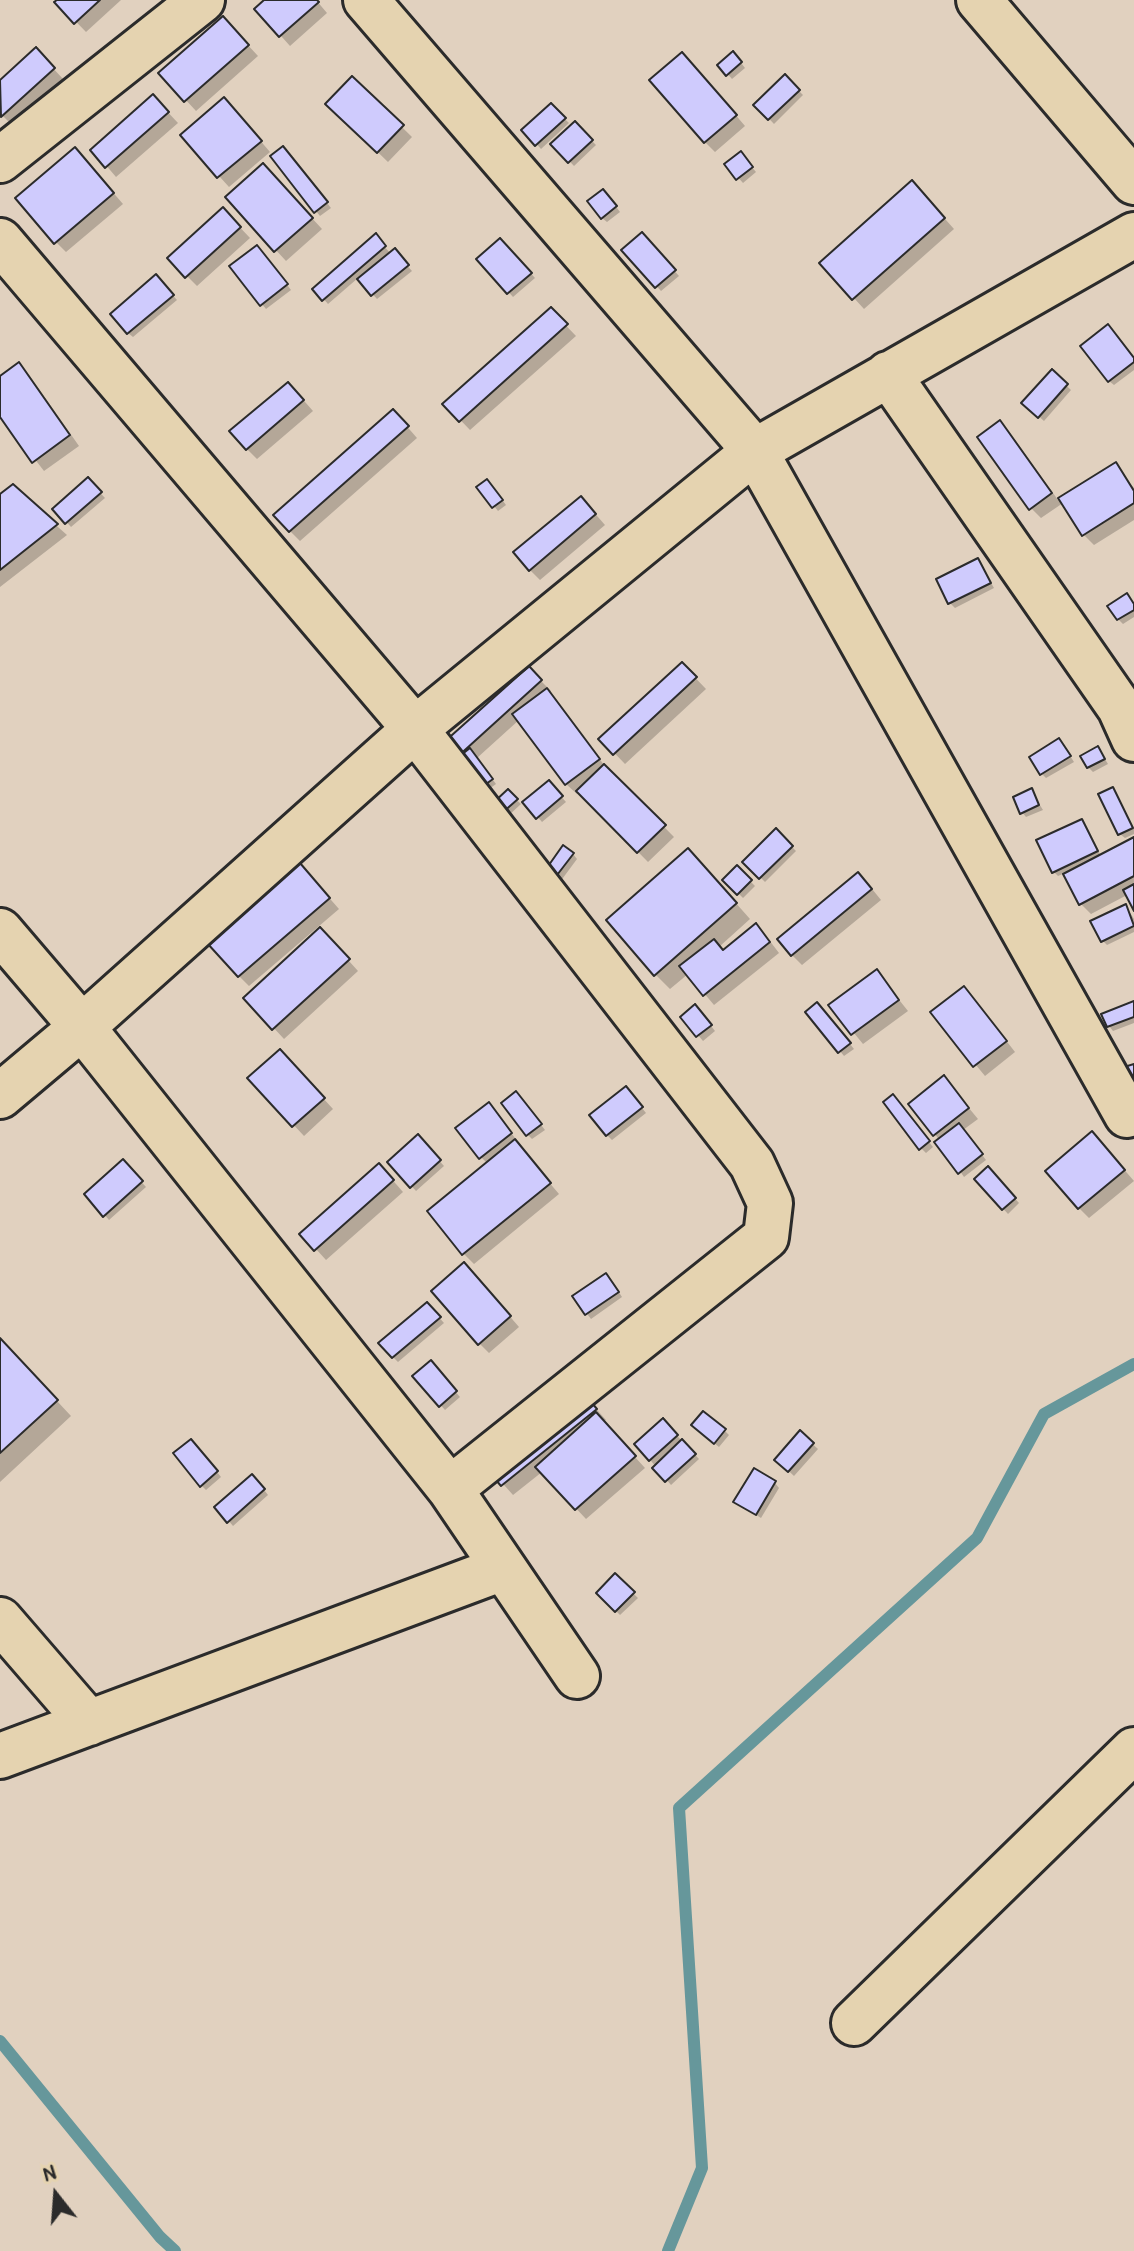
<!DOCTYPE html>
<html>
<head>
<meta charset="utf-8">
<style>
	body { margin:0 }
	#map { position:relative; width:1134px; height:2251px; overflow:hidden; background:#e1d1bf; font-family:"Patrick Hand",sans-serif }
	canvas { display:block }
	.north { position:absolute; left:16px; top:2155px; width:80px; height:80px; -webkit-text-stroke:6px #e5d3b0; paint-order:stroke; rotate:343deg; font-size:22px; font-weight:700; line-height:32px; text-align:center; color:#2b2b2b }
	.north::after { content:''; display:block; margin:auto; width:28px; height:36px; background:#2b2b2b; clip-path:polygon(50% 0,100% 100%,50% 72%,0 100%) }
</style>
</head>
<body>
<div id="map">
<canvas width="1134" height="2251"></canvas>
<div class="north">N</div>
</div>
<script>
const context = document.querySelector('canvas').getContext('2d');
context.lineJoin = 'round';
function fillPath(path, color) { context.fillStyle = color; context.fill(path, 'evenodd'); }
const shape = rows => new Path2D(rows.map(r => 'M' + r).join(''));
function trace(path, color, width, dash) { context.strokeStyle = color; context.lineWidth = width; context.lineCap = dash ? 'butt' : 'round'; context.setLineDash(dash || []); context.stroke(path); }
fillPath(shape([
	[60,0,121,0,86,32,57,2],
	[267,0,316,0,327,13,290,46,257,9],
	[233,29,258,56,196,111,161,73],
	[36,50,64,80,12,125,0,113,0,83],
	[738,59,745,68,732,79,720,65],
	[692,64,745,126,715,152,705,142],
	[785,77,803,95,774,124,756,105],
	[353,79,412,137,388,162,328,104],
	[551,106,569,123,541,149,524,130],
	[163,107,178,123,116,177,93,150],
	[234,110,270,152,229,187,182,135],
	[575,124,596,145,574,166,553,144],
	[287,153,331,208,320,216,316,211],
	[745,159,756,172,743,183,727,165],
	[85,160,123,204,66,252,56,242],
	[273,176,322,229,286,261,227,197],
	[922,193,954,229,864,309,822,263],
	[608,196,620,212,607,222,602,218],
	[233,220,250,238,197,286,169,258],
	[642,235,679,276,661,291,624,250],
	[375,236,391,254,394,251,412,271,377,299,358,278,328,304,315,289],
	[500,240,535,278,513,297,479,259],
	[262,252,291,290,266,309,232,267],
	[156,277,177,300,133,337,128,333],
	[551,310,576,336,470,430,445,404],
	[1134,359,1134,370,1114,385,1109,381],
	[19,365,29,375,79,446,44,471,0,414,0,378],
	[1052,372,1071,390,1044,421,1024,403],
	[298,394,313,411,257,459,247,449],
	[403,422,417,438,300,541,290,531],
	[1000,423,1010,433,1058,500,1115,465,1134,488,1134,520,1094,545,1084,535,1063,503,1041,518,1031,508],
	[88,480,105,498,71,527,55,509],
	[492,486,506,505,498,511,479,487],
	[13,487,67,535,0,587,0,496],
	[591,509,605,525,540,580,530,570],
	[978,560,994,588,955,608,950,603],
	[1134,604,1134,617,1123,624,1118,619],
	[682,664,706,689,625,764,601,739],
	[529,669,551,691,549,693,608,770,674,837,648,862,579,792,577,794,566,784,519,720,477,758,496,784,485,792,445,744],
	[1063,745,1074,762,1046,778,1042,774],
	[1098,748,1108,764,1093,772,1088,767],
	[549,783,566,802,542,822,525,802],
	[1112,790,1134,829,1134,834,1125,838,1120,834],
	[1031,791,1043,810,1026,817,1022,812],
	[508,792,521,804,508,816,496,803],
	[1082,821,1101,856,1134,839,1134,907,1127,895,1091,914,1081,904,1065,873,1058,876,1054,872],
	[776,831,796,851,765,882,745,862],
	[573,854,577,859,560,882,551,876],
	[703,866,750,919,719,947,723,952,766,936,779,953,714,1005,688,974,670,989,655,974],
	[737,868,755,886,743,898,725,880],
	[310,876,339,909,249,986,239,976],
	[868,884,881,900,802,965,792,955],
	[1126,906,1134,919,1134,932,1107,945,1103,941],
	[330,940,358,971,284,1039,246,998],
	[876,971,908,1011,863,1044,831,1005],
	[974,999,1015,1052,985,1076,933,1013],
	[1134,1003,1134,1023,1113,1031,1109,1026],
	[822,1009,854,1049,844,1056,808,1012],
	[700,1012,715,1031,703,1041,683,1017],
	[290,1062,333,1109,304,1136,250,1078],
	[944,1078,978,1119,963,1130,986,1160,964,1177,935,1134],
	[630,1093,646,1113,612,1140,607,1135],
	[520,1098,545,1130,532,1139,528,1135],
	[897,1102,933,1147,926,1153,921,1148],
	[493,1109,515,1138,513,1140,559,1194,474,1264,464,1254,488,1164,481,1157],
	[418,1137,444,1166,416,1191,390,1162],
	[1102,1144,1134,1181,1089,1218,1079,1208],
	[123,1162,146,1187,109,1220,87,1194],
	[988,1169,1019,1203,1008,1214,976,1179],
	[389,1176,403,1192,326,1260,316,1249],
	[474,1275,519,1327,489,1353,479,1343],
	[611,1280,622,1297,591,1319,574,1297],
	[427,1304,444,1323,398,1362,393,1357],
	[0,1340,71,1416,0,1482],
	[430,1363,460,1397,445,1410,415,1376],
	[591,1403,606,1420,603,1422,645,1468,586,1519,542,1472,513,1495,488,1467],
	[663,1421,699,1459,671,1485,637,1444],
	[698,1430,724,1430,729,1435,719,1447],
	[800,1433,818,1449,794,1476,777,1460],
	[196,1446,221,1477,206,1490,201,1485],
	[257,1481,268,1495,233,1526,217,1507],
	[775,1483,779,1488,761,1518,736,1502],
	[615,1576,638,1598,620,1615,598,1593]
]), '#0003');
trace(shape([
	[0,2041,160,2237,175,2251],
	[668,2251,702,2168,679,1808,977,1538,1044,1414,1134,1364]
]), '#66979b', 12);
const building = shape([
	[57,0,100,0,74,24,54,2,57,0],
	[264,0,317,0,319,2,279,37,254,9,264,0],
	[223,16,249,45,184,102,158,73,223,16],
	[36,47,55,68,1,117,0,80,36,47],
	[733,51,742,62,726,76,717,65,733,51],
	[682,52,737,115,704,143,649,80,682,52],
	[785,74,800,90,768,120,753,105,785,74],
	[352,76,404,125,377,153,325,104,352,76],
	[153,94,169,112,105,168,90,150,153,94],
	[224,97,262,141,217,178,180,135,224,97],
	[551,103,566,118,535,146,521,130,551,103],
	[575,121,593,140,568,163,550,144,575,121],
	[283,146,328,202,314,213,270,156,283,146],
	[75,147,114,193,54,244,15,198,75,147],
	[741,151,753,167,736,180,724,164,741,151],
	[263,163,313,218,274,252,225,197,263,163],
	[912,180,945,218,852,300,819,263,912,180],
	[603,189,617,206,601,219,587,201,603,189],
	[223,207,241,227,185,278,167,258,223,207],
	[642,232,676,270,655,288,621,250,642,232],
	[376,233,386,246,322,301,312,289,376,233],
	[500,238,532,273,507,294,476,259,500,238],
	[257,245,288,284,260,306,229,266,257,245],
	[395,248,409,265,371,296,357,279,395,248],
	[156,274,174,295,127,334,110,314,156,274],
	[551,307,568,324,459,422,442,404,551,307],
	[1108,324,1134,358,1134,362,1108,382,1080,346,1108,324],
	[19,362,70,435,32,463,0,417,0,376,19,362],
	[1052,369,1068,384,1038,418,1021,403,1052,369],
	[288,382,304,400,246,450,229,431,288,382],
	[393,409,409,426,289,532,273,515,393,409],
	[1000,420,1052,493,1029,510,977,437,1000,420],
	[1116,462,1134,491,1134,503,1082,536,1058,498,1116,462],
	[88,477,102,492,65,524,52,509,88,477],
	[487,479,503,500,492,508,476,487,487,479],
	[13,484,58,524,0,570,0,494,13,484],
	[581,496,596,514,529,571,513,552,581,496],
	[978,558,991,583,948,604,936,579,978,558],
	[1127,593,1134,604,1134,610,1117,620,1107,606,1127,593],
	[682,662,697,677,613,755,598,739,682,662],
	[529,666,542,680,455,759,442,744,529,666],
	[547,688,600,759,565,785,512,714,547,688],
	[1059,738,1071,756,1040,775,1029,757,1059,738],
	[1098,746,1105,759,1087,768,1080,756,1098,746],
	[470,748,493,779,479,789,456,759,470,748],
	[604,764,666,825,637,853,576,791,604,764],
	[549,780,563,796,536,819,522,802,549,780],
	[1113,787,1133,828,1118,835,1098,794,1113,787],
	[1032,788,1039,805,1020,814,1013,797,1032,788],
	[508,789,518,799,502,813,493,803,508,789],
	[1082,819,1098,851,1052,873,1036,840,1082,819],
	[776,828,793,846,759,879,742,862,776,828],
	[1134,837,1134,876,1079,905,1063,874,1134,837],
	[563,845,574,853,554,879,544,872,563,845],
	[688,848,737,903,654,976,606,920,688,848],
	[300,863,330,898,238,977,207,943,300,863],
	[737,865,752,880,737,895,722,880,737,865],
	[858,872,872,889,791,956,777,939,858,872],
	[1134,884,1134,911,1123,890,1134,884],
	[1126,904,1134,926,1101,942,1090,921,1126,904],
	[756,923,770,942,703,996,679,966,714,939,723,950,756,923],
	[320,927,350,959,272,1030,243,998,320,927],
	[877,969,899,1000,851,1035,828,1005,877,969],
	[964,986,1007,1041,973,1067,930,1012,964,986],
	[1134,1001,1134,1017,1107,1027,1101,1014,1134,1001],
	[817,1002,851,1043,838,1053,805,1012,817,1002],
	[695,1004,712,1025,696,1037,680,1017,695,1004],
	[280,1049,325,1098,292,1127,247,1078,280,1049],
	[1134,1064,1134,1108,1121,1068,1134,1064],
	[944,1075,969,1108,933,1136,908,1104,944,1075],
	[626,1086,643,1107,606,1136,589,1115,626,1086],
	[516,1091,542,1124,526,1136,501,1103,516,1091],
	[893,1094,930,1141,919,1150,883,1102,893,1094],
	[489,1102,512,1133,479,1159,455,1128,489,1102],
	[959,1123,983,1154,958,1174,934,1142,959,1123],
	[1092,1131,1125,1170,1078,1209,1045,1171,1092,1131],
	[418,1134,441,1160,410,1188,387,1162,418,1134],
	[515,1139,551,1183,462,1255,427,1211,515,1139],
	[123,1159,143,1181,103,1217,84,1194,123,1159],
	[379,1163,394,1180,314,1251,299,1234,379,1163],
	[988,1166,1016,1198,1002,1210,974,1179,988,1166],
	[464,1262,511,1316,478,1345,431,1291,464,1262],
	[606,1273,619,1292,585,1315,572,1296,606,1273],
	[427,1302,441,1317,392,1358,378,1343,427,1302],
	[0,1338,58,1400,0,1453,0,1338],
	[431,1360,457,1391,439,1407,412,1376,431,1360],
	[581,1390,597,1409,501,1486,485,1467,581,1390],
	[703,1411,726,1429,714,1444,691,1425,703,1411],
	[596,1412,636,1456,575,1510,535,1467,596,1412],
	[663,1418,678,1435,649,1461,634,1444,663,1418],
	[800,1430,814,1443,788,1472,774,1460,800,1430],
	[191,1439,218,1471,200,1487,173,1453,191,1439],
	[682,1439,696,1454,665,1482,652,1468,682,1439],
	[754,1468,776,1481,756,1515,733,1502,754,1468],
	[252,1474,265,1489,227,1523,214,1507,252,1474],
	[615,1573,635,1592,615,1612,596,1593,615,1573]
]);
fillPath(building, '#cfcbfd');
trace(building, '#2b2b2b', 2);
const minor = shape([
	[366,0,755,451,1127,1115],
	[979,0,1134,182],
	[0,160,202,0],
	[0,241,415,729,752,1164,770,1203,766,1237,450,1489],
	[888,374,1120,708,1134,739],
	[0,931,82,1027,450,1489,577,1676],
	[0,1096,82,1027,415,729,755,451,1134,235],
	[0,1620,89,1723],
	[0,1756,503,1568],
	[854,2023,1134,1750]
]);
trace(minor, '#2b2b2b', 50);
trace(minor, '#e5d3b0', 44);
</script>
</body>
</html>
